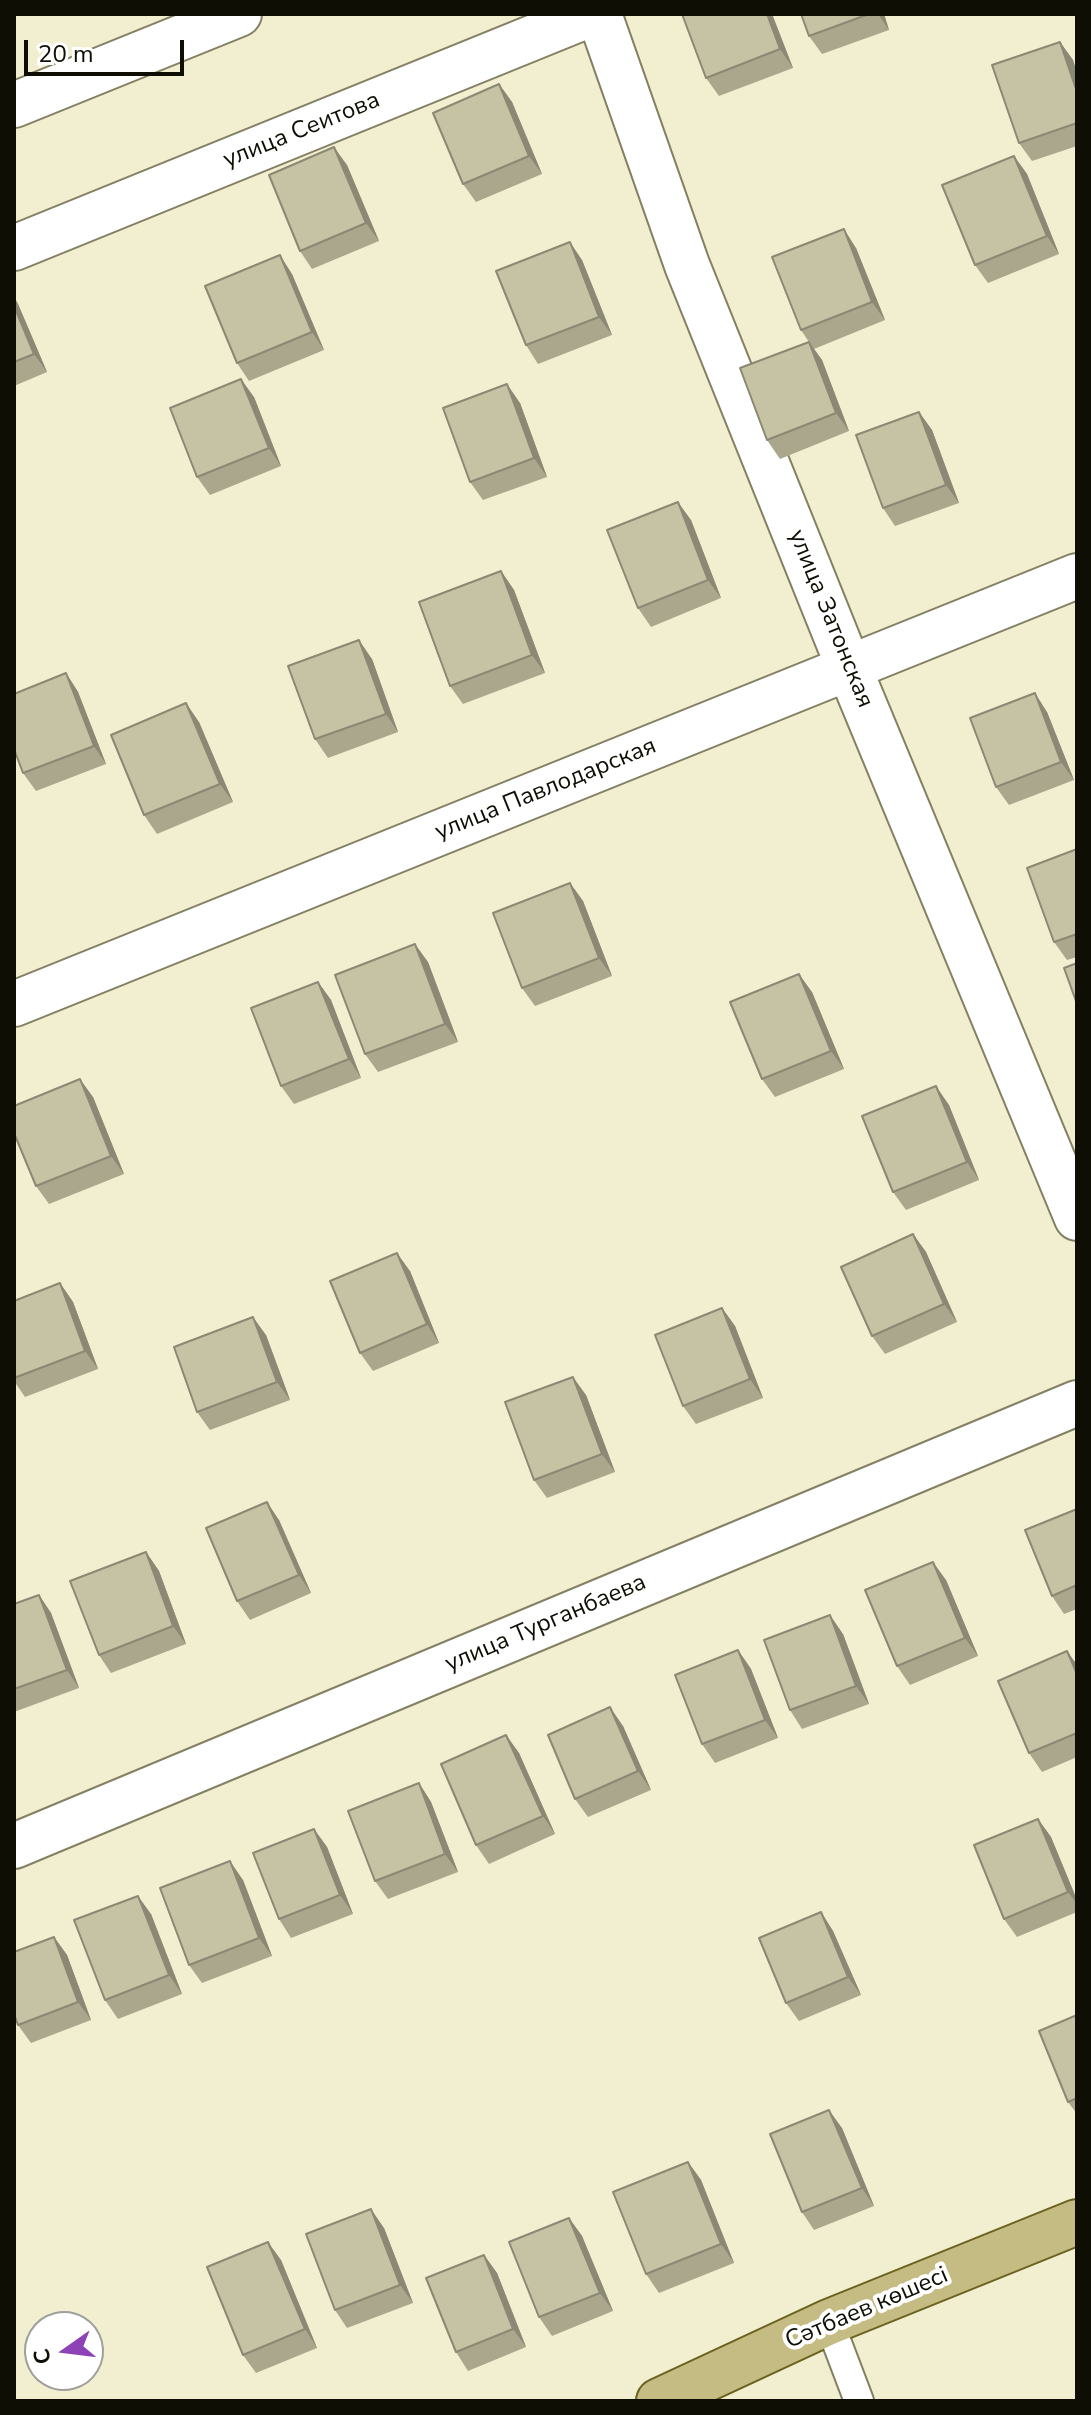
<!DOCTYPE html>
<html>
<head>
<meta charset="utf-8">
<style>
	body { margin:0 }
	#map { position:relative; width:1091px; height:2415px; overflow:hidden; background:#f2efd0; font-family:"Nunito Sans",sans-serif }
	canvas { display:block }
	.frame { position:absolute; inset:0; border:16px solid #0f0e05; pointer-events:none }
	.north { position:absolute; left:24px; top:2311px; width:80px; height:80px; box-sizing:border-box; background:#fff; border:2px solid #9f9f9b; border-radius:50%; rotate:256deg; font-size:22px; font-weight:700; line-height:32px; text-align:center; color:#0f0e05 }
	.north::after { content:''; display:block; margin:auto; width:28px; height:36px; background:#8d43b6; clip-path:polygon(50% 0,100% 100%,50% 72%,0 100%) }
	.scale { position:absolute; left:24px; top:40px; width:160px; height:36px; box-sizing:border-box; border:4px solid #0f0e05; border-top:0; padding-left:10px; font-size:24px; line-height:28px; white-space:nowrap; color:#0f0e05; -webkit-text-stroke:6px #fff; paint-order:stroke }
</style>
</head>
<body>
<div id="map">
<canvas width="1091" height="2415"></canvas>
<div class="frame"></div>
<div class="north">С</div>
<div class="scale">20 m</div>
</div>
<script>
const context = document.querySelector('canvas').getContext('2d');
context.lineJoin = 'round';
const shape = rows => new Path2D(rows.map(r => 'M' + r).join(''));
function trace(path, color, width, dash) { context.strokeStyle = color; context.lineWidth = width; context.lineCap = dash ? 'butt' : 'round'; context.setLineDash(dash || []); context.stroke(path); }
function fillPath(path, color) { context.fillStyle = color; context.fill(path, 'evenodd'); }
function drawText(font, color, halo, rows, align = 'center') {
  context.font = font + ' "Nunito Sans",sans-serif'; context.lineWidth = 8; context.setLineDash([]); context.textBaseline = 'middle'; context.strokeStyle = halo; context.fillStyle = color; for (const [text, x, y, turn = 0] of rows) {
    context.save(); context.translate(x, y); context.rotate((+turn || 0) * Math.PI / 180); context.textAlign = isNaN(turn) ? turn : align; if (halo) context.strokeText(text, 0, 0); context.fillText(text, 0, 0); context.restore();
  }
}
const service = shape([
	[829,2322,859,2401]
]);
const minor = shape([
	[599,14,687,265,849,668,1077,1218],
	[14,105,239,14],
	[14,248,591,14],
	[14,1004,1077,576],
	[14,1846,1077,1403]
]);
const primary = shape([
	[659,2401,829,2322,1077,2222]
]);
trace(service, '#838064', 32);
trace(minor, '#838064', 48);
trace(primary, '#6b6220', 48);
trace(service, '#fff', 28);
trace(minor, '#fff', 44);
trace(primary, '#c4bc82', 44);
fillPath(shape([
	[772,14,793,68,719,96,706,78],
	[801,14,884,14,889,30,822,54,809,36],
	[1060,42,1073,60,1077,73,1077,146,1032,161,1019,143],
	[499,84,512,102,542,174,476,202,463,184],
	[1014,156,1027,174,1059,254,988,283,975,265],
	[347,165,379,241,312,269,300,251],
	[856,248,885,320,814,349,822,360,849,431,780,459,767,440,809,342,801,330],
	[582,260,612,335,538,364,526,345],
	[292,274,324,350,249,381,237,363],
	[14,297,18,304,47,372,14,386],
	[254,397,281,466,210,495,197,477],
	[520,403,547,477,483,500,470,482],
	[919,412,932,430,959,503,895,526,883,508],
	[691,520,721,598,651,627,638,608],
	[501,571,514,590,545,673,463,704,450,686],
	[372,659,398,732,328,758,315,739],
	[66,673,78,692,106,764,36,791,23,773],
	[1047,712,1074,780,1009,805,996,787],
	[199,722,233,802,157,834,144,815],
	[1077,849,1077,957,1067,960,1054,942],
	[570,883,583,901,612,976,535,1006,522,988],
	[428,962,458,1042,378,1072,365,1054],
	[318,982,331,1000,361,1078,294,1104,281,1086],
	[812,992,844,1069,775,1097,762,1079],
	[93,1097,124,1174,49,1204,36,1186],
	[949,1105,979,1180,906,1210,893,1192],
	[913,1234,926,1252,957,1322,885,1354,872,1336],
	[410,1271,439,1343,373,1371,360,1353],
	[60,1283,73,1302,98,1369,25,1397,14,1381,14,1301],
	[722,1308,735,1326,763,1398,696,1424,683,1406],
	[266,1335,290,1400,210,1430,197,1412],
	[586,1395,615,1472,547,1498,534,1480],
	[1077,1509,1077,1609,1064,1614,1052,1596],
	[279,1520,311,1593,250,1620,237,1601],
	[146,1552,159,1571,186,1644,111,1673,99,1655],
	[946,1580,978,1656,910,1685,897,1666],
	[39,1595,51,1613,79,1688,14,1712,14,1604],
	[843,1634,869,1704,802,1729,790,1710],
	[738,1650,751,1669,778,1738,715,1763,702,1744],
	[1067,1651,1077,1665,1077,1757,1042,1772,1029,1753],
	[623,1726,651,1790,588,1817,575,1799],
	[506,1735,519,1753,555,1834,489,1864,476,1845],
	[419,1783,431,1802,458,1872,388,1899,375,1881],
	[1038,1819,1051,1837,1077,1900,1077,1912,1017,1937,1004,1919],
	[314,1829,327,1847,353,1914,291,1938,279,1919],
	[243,1880,272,1956,202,1983,189,1965],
	[821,1912,833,1931,861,1995,799,2021,786,2003],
	[151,1914,182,1994,118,2019,105,2000],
	[54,1937,67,1955,91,2020,31,2043,18,2025],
	[1077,2015,1077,2114,1068,2102],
	[842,2128,874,2206,814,2230,802,2212],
	[688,2162,701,2180,734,2263,659,2293,646,2274],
	[569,2218,582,2236,613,2311,552,2336,539,2317],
	[384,2228,413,2303,347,2328,335,2310],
	[484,2255,497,2273,526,2347,468,2371,456,2352],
	[281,2260,317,2348,256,2373,243,2355]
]), '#aaa78d');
fillPath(shape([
	[767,14,772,14,793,68,780,49],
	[878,14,884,14,889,30],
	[1060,42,1073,60,1077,73,1077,92],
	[499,84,512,102,542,174,529,156],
	[334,147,347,165,379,241,366,223],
	[1014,156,1027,174,1059,254,1047,236],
	[844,229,856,248,885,320,872,302],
	[570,242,582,260,612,335,599,317],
	[280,255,292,274,324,350,312,332],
	[14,297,18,304,47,372,34,354,14,306],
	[809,342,822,360,849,431,836,413],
	[241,379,254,397,281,466,269,448],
	[507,384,520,403,547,477,534,458],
	[919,412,932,430,959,503,946,485],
	[678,502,691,520,721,598,708,580],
	[501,571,514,590,545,673,532,655],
	[359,640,372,659,398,732,386,714],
	[66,673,78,692,106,764,94,746],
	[1035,693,1047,712,1074,780,1061,762],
	[186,703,199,722,233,802,220,784],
	[570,883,583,901,612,976,599,958],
	[415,944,428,962,458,1042,445,1024],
	[799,974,812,992,844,1069,831,1051],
	[318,982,331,1000,361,1078,349,1059],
	[80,1079,93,1097,124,1174,111,1156],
	[936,1086,949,1105,979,1180,967,1162],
	[913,1234,926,1252,957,1322,944,1304],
	[397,1253,410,1271,439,1343,427,1324],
	[60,1283,73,1302,98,1369,85,1351],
	[722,1308,735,1326,763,1398,750,1379],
	[253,1317,266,1335,290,1400,277,1382],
	[573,1377,586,1395,615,1472,602,1454],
	[267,1502,279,1520,311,1593,299,1575],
	[146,1552,159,1571,186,1644,173,1626],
	[933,1562,946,1580,978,1656,965,1638],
	[39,1595,51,1613,79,1688,67,1670],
	[830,1615,843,1634,869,1704,856,1686],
	[738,1650,751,1669,778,1738,765,1720],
	[1067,1651,1077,1665,1077,1674],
	[610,1707,623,1726,651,1790,638,1771],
	[506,1735,519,1753,555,1834,543,1816],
	[419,1783,431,1802,458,1872,445,1854],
	[1038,1819,1051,1837,1077,1900,1077,1904,1068,1892],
	[314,1829,327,1847,353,1914,340,1895],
	[230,1861,243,1880,272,1956,259,1938],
	[138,1896,151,1914,182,1994,169,1975],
	[821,1912,833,1931,861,1995,848,1977],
	[54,1937,67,1955,91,2020,78,2002],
	[829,2110,842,2128,874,2206,862,2188],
	[688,2162,701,2180,734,2263,721,2244],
	[371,2209,384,2228,413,2303,400,2285],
	[569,2218,582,2236,613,2311,600,2293],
	[268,2242,281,2260,317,2348,305,2329],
	[484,2255,497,2273,526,2347,513,2329]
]), '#8b8873');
const building = shape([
	[682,14,767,14,780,49,706,78,682,14],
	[801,14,869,14,809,36,801,14],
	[1060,42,1077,92,1077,123,1019,143,992,65,1060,42],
	[499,84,529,156,463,184,433,113,499,84],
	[334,147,366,223,300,251,269,175,334,147],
	[1014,156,1047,236,975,265,942,185,1014,156],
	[844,229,872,302,801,330,772,257,844,229],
	[570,242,599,317,526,345,496,271,570,242],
	[280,255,312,332,237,363,205,286,280,255],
	[14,306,34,354,14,362,14,306],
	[809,342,836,413,767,440,740,368,809,342],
	[241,379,269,448,197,477,170,408,241,379],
	[507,384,534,458,470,482,443,408,507,384],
	[919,412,946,485,883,508,856,435,919,412],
	[678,502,708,580,638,608,607,530,678,502],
	[501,571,532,655,450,686,419,602,501,571],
	[359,640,386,714,315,739,288,666,359,640],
	[66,673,94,746,23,773,14,749,14,694,66,673],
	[1035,693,1061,762,996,787,970,718,1035,693],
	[186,703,220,784,144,815,111,735,186,703],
	[1077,849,1077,934,1054,942,1027,868,1077,849],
	[570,883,599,958,522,988,493,913,570,883],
	[415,944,445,1024,365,1054,335,975,415,944],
	[1077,963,1077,1004,1064,968,1077,963],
	[799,974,831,1051,762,1079,730,1002,799,974],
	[318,982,349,1059,281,1086,251,1008,318,982],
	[80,1079,111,1156,36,1186,14,1133,14,1106,80,1079],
	[936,1086,967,1162,893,1192,862,1116,936,1086],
	[913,1234,944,1304,872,1336,841,1267,913,1234],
	[397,1253,427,1324,360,1353,330,1281,397,1253],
	[60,1283,85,1351,14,1378,14,1301,60,1283],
	[722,1308,750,1379,683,1406,655,1335,722,1308],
	[253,1317,277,1382,197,1412,174,1347,253,1317],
	[573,1377,602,1454,534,1480,505,1402,573,1377],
	[267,1502,299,1575,237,1601,206,1528,267,1502],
	[1077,1509,1077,1585,1052,1596,1025,1530,1077,1509],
	[146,1552,173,1626,99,1655,70,1581,146,1552],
	[933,1562,965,1638,897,1666,865,1590,933,1562],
	[39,1595,67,1670,14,1689,14,1604,39,1595],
	[830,1615,856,1686,790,1710,764,1640,830,1615],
	[738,1650,765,1720,702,1744,675,1675,738,1650],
	[1067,1651,1077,1674,1077,1733,1029,1753,998,1681,1067,1651],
	[610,1707,638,1771,575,1799,548,1735,610,1707],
	[506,1735,543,1816,476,1845,441,1764,506,1735],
	[419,1783,445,1854,375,1881,348,1811,419,1783],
	[1038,1819,1068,1892,1004,1919,974,1845,1038,1819],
	[314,1829,340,1895,279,1919,253,1853,314,1829],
	[230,1861,259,1938,189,1965,160,1888,230,1861],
	[138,1896,169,1975,105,2000,74,1920,138,1896],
	[821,1912,848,1977,786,2003,759,1938,821,1912],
	[54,1937,78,2002,18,2025,14,2014,14,1952,54,1937],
	[1077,2015,1077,2098,1068,2102,1039,2031,1077,2015],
	[829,2110,862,2188,802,2212,770,2134,829,2110],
	[688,2162,721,2244,646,2274,613,2192,688,2162],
	[371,2209,400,2285,335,2310,306,2234,371,2209],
	[569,2218,600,2293,539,2317,509,2242,569,2218],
	[268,2242,305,2329,243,2355,207,2267,268,2242],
	[484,2255,513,2329,456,2352,426,2278,484,2255]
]);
fillPath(building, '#c6c2a4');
trace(building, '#8b8873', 2);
drawText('24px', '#0f0e05', '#fff', [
	["улица Сеитова",302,131,-22],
	["улица Затонская",830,619,68],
	["улица Павлодарская",546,790,-22],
	["улица Турганбаева",546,1624,-23],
	["Сәтбаев көшесі",867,2309,-23]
]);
</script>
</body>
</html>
